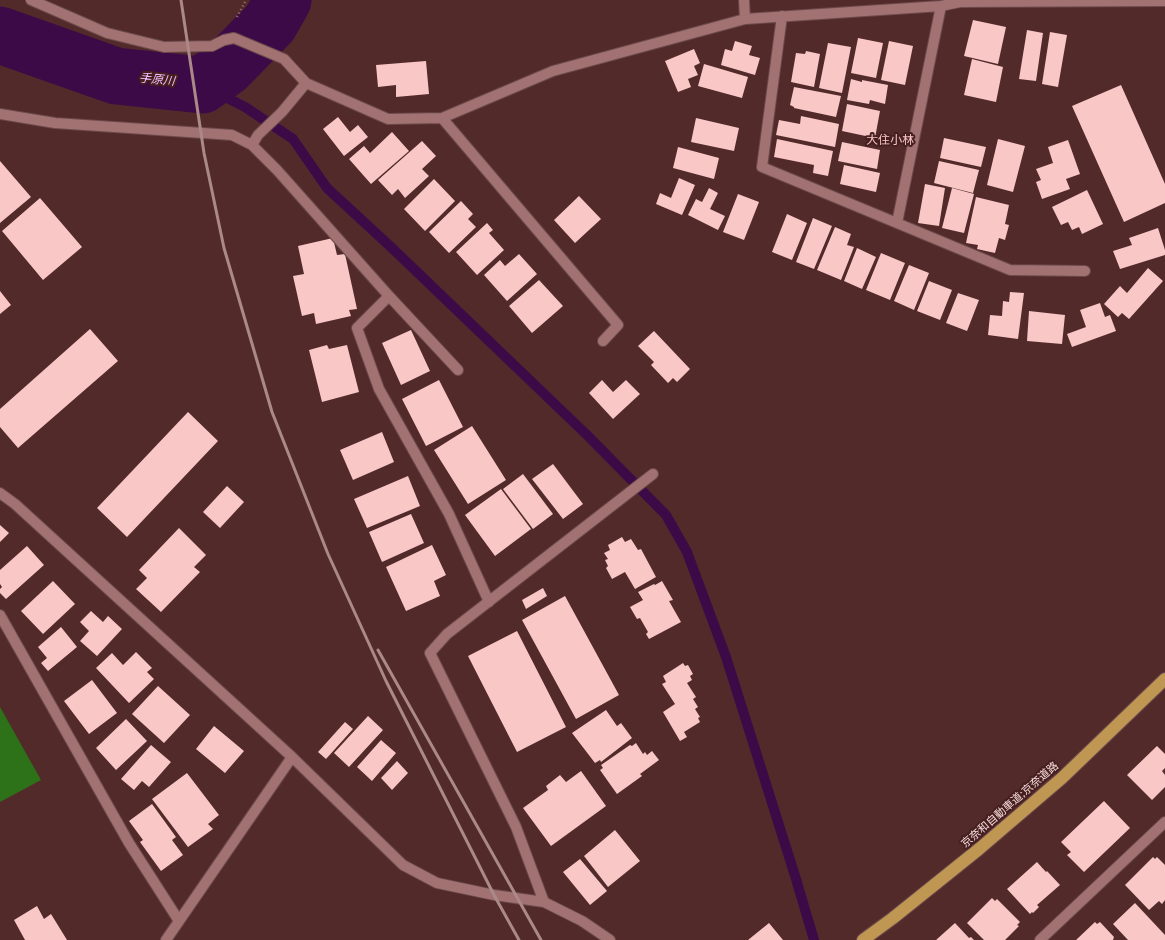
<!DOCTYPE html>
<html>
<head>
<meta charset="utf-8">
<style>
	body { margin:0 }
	canvas { display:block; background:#522a2a }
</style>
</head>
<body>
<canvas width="1165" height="940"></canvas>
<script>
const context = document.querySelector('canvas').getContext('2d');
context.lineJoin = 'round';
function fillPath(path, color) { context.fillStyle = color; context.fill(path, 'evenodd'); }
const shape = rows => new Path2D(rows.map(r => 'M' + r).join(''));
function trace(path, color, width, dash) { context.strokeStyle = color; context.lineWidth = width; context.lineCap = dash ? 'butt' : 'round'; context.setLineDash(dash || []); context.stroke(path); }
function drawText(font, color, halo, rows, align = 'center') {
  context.font = font + ' "IBM Plex Serif","Noto Sans JP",serif'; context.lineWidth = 4; context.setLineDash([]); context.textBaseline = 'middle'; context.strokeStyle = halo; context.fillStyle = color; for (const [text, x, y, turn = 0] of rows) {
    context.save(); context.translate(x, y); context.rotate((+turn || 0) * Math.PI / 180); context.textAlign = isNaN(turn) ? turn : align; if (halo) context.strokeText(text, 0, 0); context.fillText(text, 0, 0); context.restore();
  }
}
fillPath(shape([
	[0,707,41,780,0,802]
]), '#2d7118');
trace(shape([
	[202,85,245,107,293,139,327,188,392,248,587,435,666,515,687,552,726,657,796,879,814,940]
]), '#3c0a47', 10);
trace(shape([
	[0,35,116,76,202,85,227,67,270,23,283,0]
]), '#3c0a47', 57);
fillPath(shape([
	[973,20,1006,27,998,64,964,56],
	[1027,30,1043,33,1036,81,1019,79],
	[1050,32,1067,35,1058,87,1042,84],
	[858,38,883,43,876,78,851,73],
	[735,41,752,46,749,55,760,58,755,75,721,65,725,49,732,51],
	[889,41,913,46,905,85,881,80],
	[828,43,851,47,842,93,819,88],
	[694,49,700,63,694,66,698,75,688,79,691,87,678,92,665,61],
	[806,51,820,54,814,87,791,82,796,53,805,54],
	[972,59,1003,67,996,102,964,95],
	[426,61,429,94,396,97,396,85,378,87,376,65],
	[704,64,748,77,742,98,698,86],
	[851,79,862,82,862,80,888,85,885,104,870,100,869,104,847,100],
	[1121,85,1165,184,1165,203,1124,222,1072,106],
	[794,87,841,96,836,117,794,108,794,107,790,105],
	[847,104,880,111,875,138,842,131],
	[801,116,839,124,835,147,776,135,779,120,800,124],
	[338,117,350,132,358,125,368,137,344,156,323,129],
	[696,118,739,128,734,151,691,142],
	[392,132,409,151,371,184,349,159,364,146,370,153],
	[944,138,986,147,981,167,940,158],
	[777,139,833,151,828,176,813,173,814,165,774,157],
	[998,139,1025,146,1013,192,987,185],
	[1068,140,1080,174,1066,179,1070,189,1042,199,1036,182,1041,180,1036,169,1053,163,1048,147],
	[422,141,436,156,422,169,429,176,405,198,398,189,392,195,378,180],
	[842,142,880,150,877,169,838,161],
	[678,147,719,158,714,179,673,168],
	[0,161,31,197,0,223],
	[939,161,979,170,973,193,934,183],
	[844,165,880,173,876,192,840,184],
	[679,178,695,185,682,215,656,204,660,193,671,198],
	[434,179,455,201,425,231,404,209],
	[925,184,945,188,939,226,918,223],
	[709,188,718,193,710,209,725,216,718,230,688,215,696,199,702,202],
	[952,188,974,194,964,233,942,228],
	[1087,190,1103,224,1082,234,1079,227,1072,230,1068,222,1061,225,1052,207],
	[738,194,759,202,744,240,723,232],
	[579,196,601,219,575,243,554,220],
	[976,197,1009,205,1005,224,1009,225,1005,240,999,238,995,253,977,249,978,245,966,243],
	[40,198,82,247,43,280,2,231],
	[461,201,473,214,468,219,476,227,449,253,429,232],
	[787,214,807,223,792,260,772,252],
	[813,218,832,226,814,269,796,262],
	[487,223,493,230,489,233,504,250,477,275,456,252],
	[835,227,851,234,847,245,854,247,841,280,817,270],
	[1158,228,1165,250,1165,255,1120,269,1113,251,1132,245,1129,238],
	[333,238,337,255,345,254,357,309,349,310,351,316,316,324,314,313,302,316,293,276,304,274,298,246],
	[857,248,876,257,862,289,844,281],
	[881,253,905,263,890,300,866,290],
	[519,254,537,274,507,301,484,275,500,260,505,266],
	[909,265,929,273,914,310,894,301],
	[1148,268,1163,281,1129,319,1122,313,1118,317,1104,304,1120,286,1127,293],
	[539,280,563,306,532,333,509,306],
	[929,281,952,290,940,320,917,311],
	[0,291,11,305,0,314],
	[1010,292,1024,293,1018,339,988,335,990,315,1002,316,1003,301,1009,302],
	[958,293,979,300,967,331,946,323],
	[1100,303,1105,317,1110,315,1116,331,1072,347,1067,334,1086,327,1080,310],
	[1029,311,1065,315,1062,344,1027,341],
	[90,329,118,361,18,448,0,427,0,409],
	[411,330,430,371,401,385,382,343],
	[654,331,690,369,677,382,673,378,668,383,651,365,654,362,638,346],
	[327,345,329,349,347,345,359,392,322,402,309,350],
	[439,380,463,427,426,446,402,399],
	[602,380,613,392,626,380,640,394,613,419,589,393],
	[188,412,218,441,127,537,97,508],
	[472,426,506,480,468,504,434,450],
	[382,432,394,462,353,480,340,450],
	[553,464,583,504,563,519,532,479],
	[523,474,553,514,533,529,503,489],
	[408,476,420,506,367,528,354,499],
	[227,486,244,502,220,528,203,512],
	[501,489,531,529,495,556,465,515],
	[411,514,424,543,382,562,369,532],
	[0,525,9,533,0,542],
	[179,528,206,555,194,567,200,572,161,612,136,589,147,578,139,570],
	[622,537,625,542,631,539,638,550,641,549,656,577,635,589,625,572,612,579,606,568,608,566,605,560,608,559,604,553,610,550,608,545],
	[432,545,446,575,434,581,440,596,406,611,386,567],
	[27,546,44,565,6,599,0,593,0,589,2,587,0,584,0,570],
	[53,581,75,604,43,634,21,611],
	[662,581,673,600,669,601,681,622,649,639,646,634,648,632,640,618,637,619,630,607,643,600,638,592,654,584,655,585],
	[543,588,547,596,526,609,522,600],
	[565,596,619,695,576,719,522,620],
	[91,611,103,622,108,616,122,629,97,656,80,641,89,631,80,622],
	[61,627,77,647,48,671,41,663,47,658,38,647],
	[517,631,566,727,517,752,468,656],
	[136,652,152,668,147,672,154,679,129,703,96,668,112,653,123,665],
	[683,663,685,666,688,665,693,674,690,676,692,680,687,683,696,697,693,699,698,707,695,709,700,717,698,718,700,722,684,732,687,737,680,741,663,712,675,704,662,684,666,682,663,676],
	[92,680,117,713,89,734,64,701],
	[158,686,190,715,164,743,132,714],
	[606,710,617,726,621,723,632,738,601,762,600,760,595,763,572,733],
	[368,716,383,730,349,767,334,753],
	[126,719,147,741,116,770,96,748],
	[345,722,353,729,326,759,318,752],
	[214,726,244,751,225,773,196,749],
	[381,740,396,753,372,781,357,767],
	[636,743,643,754,645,752,647,755,652,751,659,760,640,774,642,776,617,794,600,770,603,768,601,765,630,745,632,746],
	[151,745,171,762,149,787,142,781,134,790,121,779],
	[1157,746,1165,754,1165,768,1162,771,1165,775,1165,787,1152,800,1127,775],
	[397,761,408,773,392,790,381,778],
	[581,771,606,806,551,846,523,808,548,790,546,786,560,775,566,782],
	[187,773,219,815,208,824,213,829,188,847,152,799],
	[1104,801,1130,828,1084,872,1067,855,1071,852,1061,842],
	[152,804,176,837,172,840,183,855,161,871,140,842,143,840,129,821],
	[615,830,640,861,608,887,584,856],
	[1153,857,1155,859,1157,857,1165,865,1165,900,1162,904,1159,901,1149,910,1125,885],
	[580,859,607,891,590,905,563,872],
	[1037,862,1046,872,1047,871,1060,885,1037,905,1039,907,1033,913,1032,912,1030,914,1007,889],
	[992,898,995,901,997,899,1020,922,1017,925,1019,926,1005,940,984,940,967,923],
	[1135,903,1165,935,1165,940,1128,940,1113,924],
	[37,906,44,919,51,914,67,940,25,940,14,920],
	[1095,922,1097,924,1100,922,1114,937,1113,940,1076,940],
	[769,923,783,940,748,940],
	[955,923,969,938,971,937,974,940,936,940]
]), '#f8c7c6');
const minor = shape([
	[31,0,107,33,164,47,212,46,224,40,234,38,284,59,306,83,388,119,442,118,553,71,745,19,941,6,960,2,1165,1],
	[744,0,745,19],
	[782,16,762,167,1010,270,1085,271],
	[0,114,55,123,232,135,252,145,258,135,282,112,306,83],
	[442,118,618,325,603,341],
	[252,145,277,170,389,296,458,370],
	[897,223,941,6],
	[389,296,357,328,379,389,449,514,489,602],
	[0,493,15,504,292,757,403,865,437,883,494,895,544,902,582,921,610,940],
	[0,615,129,843,179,921],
	[544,902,516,827,430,653,447,634,653,474],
	[166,940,292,757],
	[1040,940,1165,822]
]);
const highway = shape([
	[863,940,893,918,979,849,1062,778,1165,679]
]);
trace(minor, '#6c494b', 12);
trace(highway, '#6c494b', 14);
trace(shape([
	[237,17,246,0]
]), '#9b7978', 2.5, [1, 3]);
trace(minor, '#a17271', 10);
trace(highway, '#bf9753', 12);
trace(shape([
	[181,0,204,153,224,248,272,412,328,554,386,681,494,895,519,940],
	[378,650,541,940]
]), '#aa8988', 3);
drawText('11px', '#f8dddc', '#461f20', [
	["京奈和自動車道;京奈道路",1010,805,-41]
]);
drawText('italic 12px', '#f0bdfd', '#461f20', [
	["手原川",157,80,6]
]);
drawText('12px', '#fac6c5', '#461f20', [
	["大住小林",890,141]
]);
</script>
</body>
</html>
